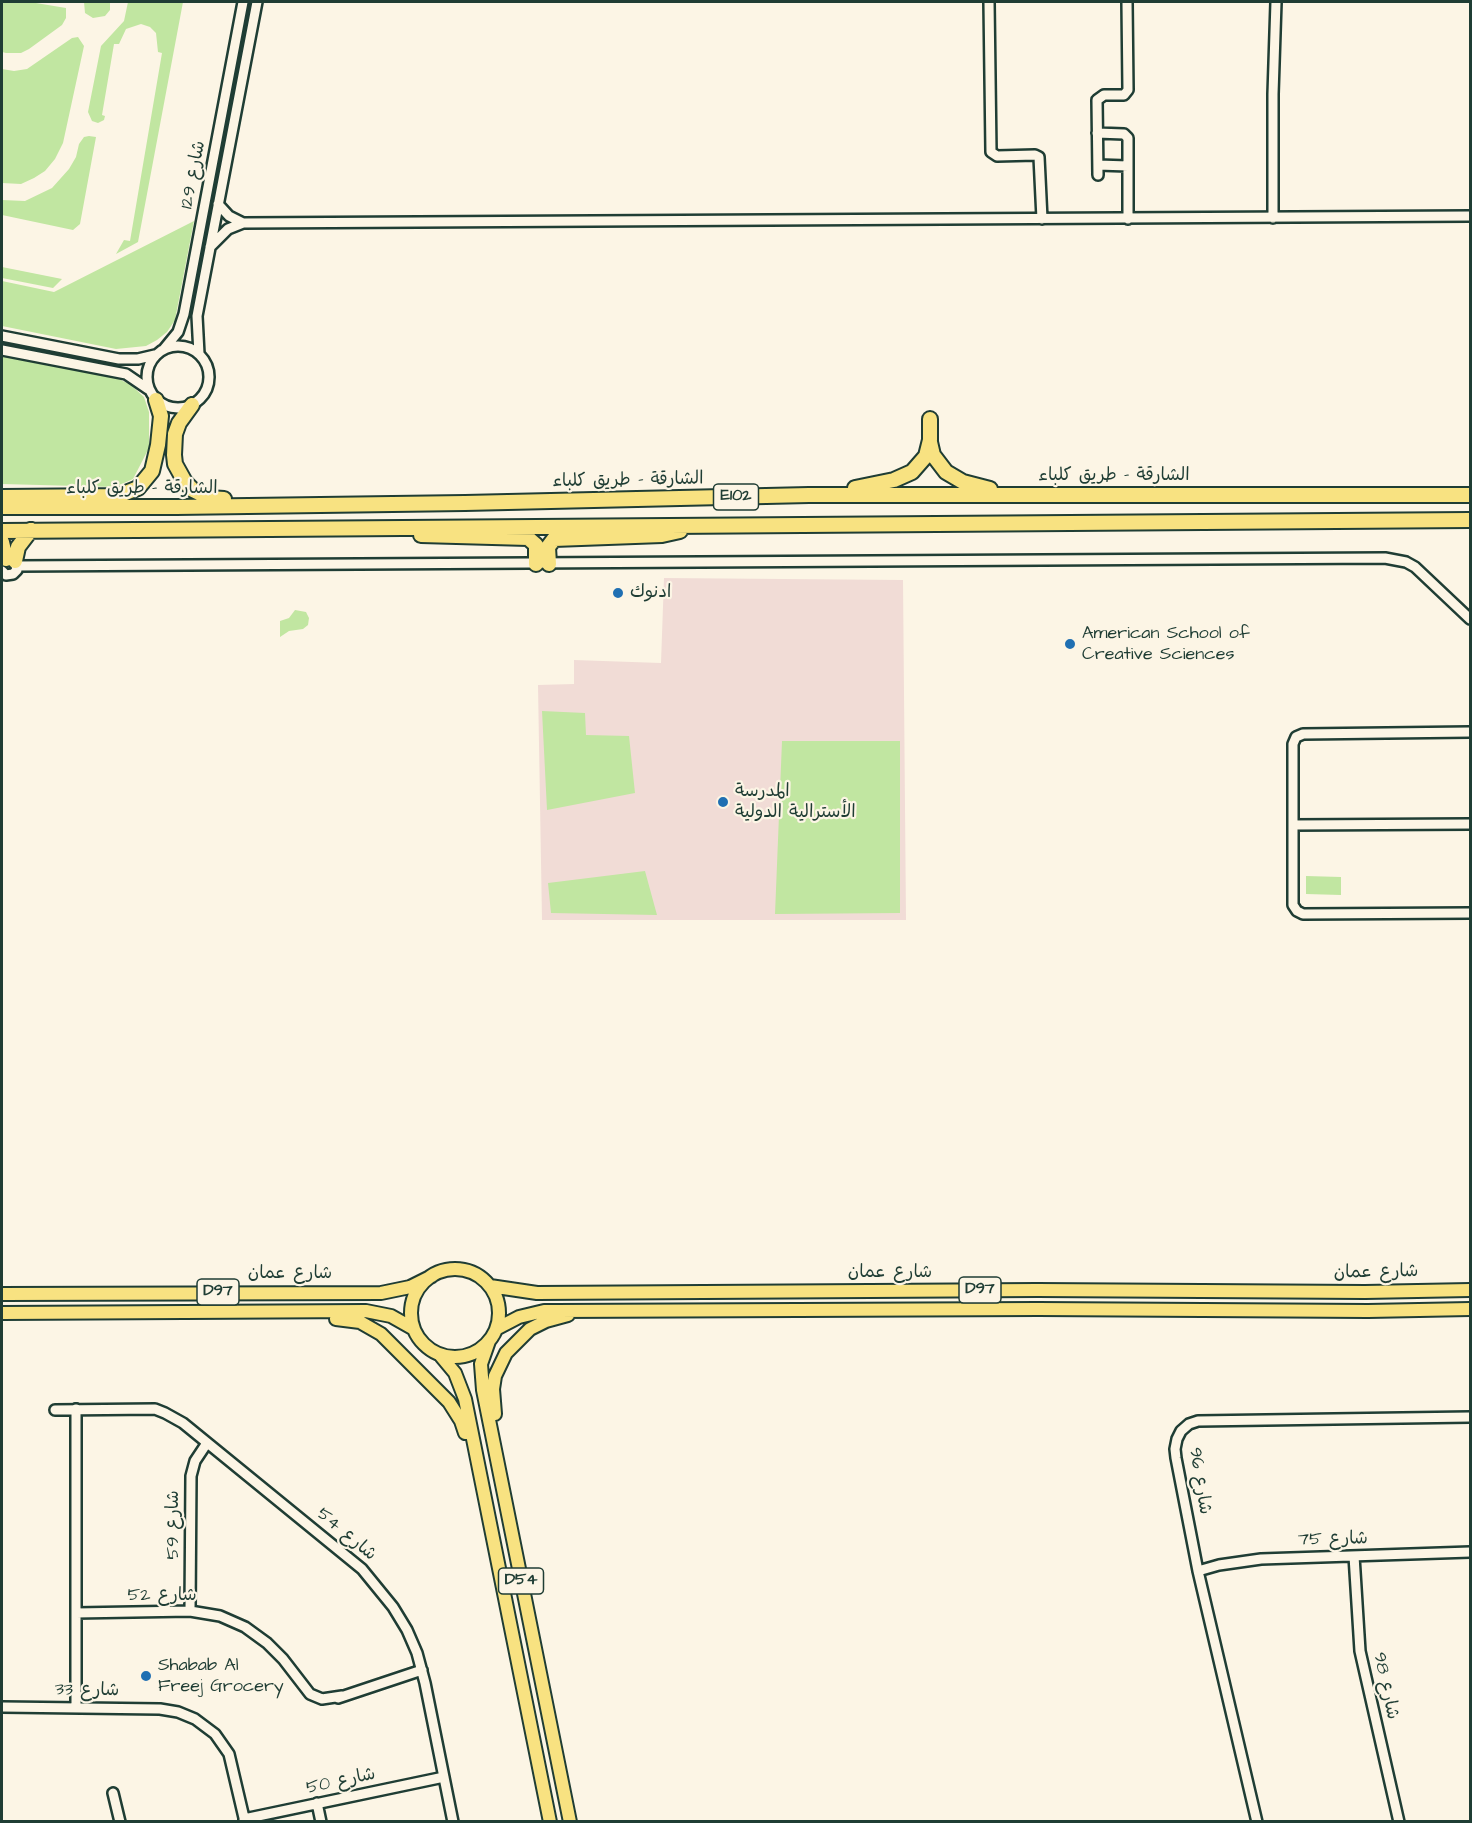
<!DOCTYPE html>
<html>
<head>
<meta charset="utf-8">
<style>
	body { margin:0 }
	#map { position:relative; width:1472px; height:1823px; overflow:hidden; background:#fcf5e5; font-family:"Architects Daughter",sans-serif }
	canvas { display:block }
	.frame { position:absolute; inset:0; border:3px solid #1f3d34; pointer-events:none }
</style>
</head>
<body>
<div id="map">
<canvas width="1472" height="1823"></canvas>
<div class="frame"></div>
</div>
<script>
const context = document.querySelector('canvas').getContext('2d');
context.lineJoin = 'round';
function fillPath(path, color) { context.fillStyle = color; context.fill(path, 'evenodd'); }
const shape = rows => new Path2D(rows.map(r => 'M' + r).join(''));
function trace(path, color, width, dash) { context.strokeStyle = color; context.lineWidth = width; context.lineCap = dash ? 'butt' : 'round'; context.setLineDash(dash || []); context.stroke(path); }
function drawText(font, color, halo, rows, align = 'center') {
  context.font = font + ' "Architects Daughter","Playpen Sans Arabic",sans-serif'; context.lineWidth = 4.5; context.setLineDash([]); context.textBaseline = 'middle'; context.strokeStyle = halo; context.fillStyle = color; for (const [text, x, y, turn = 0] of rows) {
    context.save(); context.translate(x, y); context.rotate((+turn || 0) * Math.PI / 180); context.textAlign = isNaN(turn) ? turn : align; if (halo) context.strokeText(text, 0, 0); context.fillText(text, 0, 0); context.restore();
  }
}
fillPath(shape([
	[664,578,903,580,906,920,542,920,538,685,574,684,574,660,661,663]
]), '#f1dcd6');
fillPath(shape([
	[2,2,30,2,66,8,66,18,62,25,29,49,21,53,6,53,2,52],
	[84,2,110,2,110,10,105,16,93,18,85,13],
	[128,2,183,2,138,242,116,254,124,240,130,241,162,53,158,52,156,33,150,27,141,24,126,29,119,44,114,44,102,115,105,116,104,120,98,123,92,121,88,112,101,46,124,21],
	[78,37,84,46,63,143,55,159,45,171,34,178,21,184,2,183,2,69,14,71,27,69,72,38],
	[89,136,96,137,80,224,73,230,2,215,2,200,25,201,52,188,69,169,76,157,79,144,84,137],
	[194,221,175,320,167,332,157,340,146,346,116,349,2,326,2,281,54,292],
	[2,267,62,279,53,288,2,278],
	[2,355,115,377,131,385,144,397,149,412,149,448,133,479,115,487,2,484],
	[295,610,306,612,309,618,308,625,303,629,289,631,280,637,280,621,289,618],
	[542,711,585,713,586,735,629,736,635,793,547,810],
	[782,741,900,741,900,913,775,914],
	[645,871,657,915,551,913,548,883],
	[1306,876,1341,877,1341,895,1306,894]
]), '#c1e6a1');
const minor = shape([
	[989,2,991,152,997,156,1035,155,1039,157,1042,219],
	[1097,133,1124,134,1128,138,1128,219],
	[1098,165,1128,166],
	[1098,175,1097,100,1104,95,1124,95,1128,90,1127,2],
	[218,204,229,216,243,223],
	[1273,218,1273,94,1276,2],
	[210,247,228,229,243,223,1470,216],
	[2,336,119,359,138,359,155,355],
	'147 377a31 31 0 1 1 62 0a31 31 0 1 1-62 0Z',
	[164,349,178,332,184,314,243,2],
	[2,350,126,374,148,389],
	[199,354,197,316,257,2],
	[17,566,1385,558,1406,562,1415,567,1470,619],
	[2,571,6,575,13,574,17,570,15,562],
	[1470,732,1303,734,1296,737,1293,744,1293,905,1297,911,1303,914,1470,913],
	[1293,825,1470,824],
	[76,1409,76,1708],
	[55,1410,155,1409,165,1413,183,1423,362,1569,393,1607,407,1630,417,1653,425,1683,453,1822],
	[1354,1556,1360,1651,1399,1822],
	[1198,1571,1219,1565,1261,1559,1470,1552],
	[190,1611,191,1476,195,1461,207,1443],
	[76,1613,190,1611,220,1616,245,1627,267,1643,283,1659,310,1694,322,1699,342,1696],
	[338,1698,422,1670],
	[2,1707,160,1709,178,1712,195,1719,215,1734,229,1754,245,1822],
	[113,1793,120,1822],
	[317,1803,321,1822],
	[244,1819,444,1777],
	[1257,1822,1198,1571,1176,1458,1175,1449,1177,1439,1181,1431,1189,1424,1198,1421,1470,1417]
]);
const major = shape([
	'411 1313a44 44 0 1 1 88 0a44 44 0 1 1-88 0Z',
	[490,1286,537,1293,1037,1290,1365,1292,1470,1290],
	[2,1294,381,1293,410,1287,432,1276],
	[2,1313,366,1311,391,1316,414,1329],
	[336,1319,360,1322,381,1334,449,1402,461,1421,465,1433],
	[496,1329,519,1317,544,1311,557,1311,1038,1309,1368,1311,1470,1309],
	[489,1341,481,1364,483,1390,570,1822],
	[440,1355,455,1373,465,1399,550,1822],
	[495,1414,493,1389,495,1376,506,1353,530,1329,546,1321,568,1315]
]);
const highway = shape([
	[192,405,179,423,175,434,174,455,175,464,185,482,193,490,209,498,224,499],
	[930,442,933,455,946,472,963,482,990,489],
	[855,488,894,480,912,472,926,456,930,440,930,419],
	[2,497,118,496,138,488,152,471,158,445,161,416,156,400],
	[2,507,176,507,465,503,809,495,1470,495],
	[2,531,1470,520],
	[421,535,528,538,536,545,536,564],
	[2,542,6,559],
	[15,561,18,547,31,530],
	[549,564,548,547,554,539,662,535,680,531]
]);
trace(minor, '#1f3d34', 14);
trace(major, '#1f3d34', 16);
trace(highway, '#1f3d34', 18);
trace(minor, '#fcf5e5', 9);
trace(major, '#f8e281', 12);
trace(highway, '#f8e281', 14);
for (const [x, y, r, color] of [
	[618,593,6,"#1f6fb2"],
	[1070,644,6,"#1f6fb2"],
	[723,802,6,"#1f6fb2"],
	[146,1676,6,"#1f6fb2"]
]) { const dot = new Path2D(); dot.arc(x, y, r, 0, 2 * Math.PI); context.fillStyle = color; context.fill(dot); trace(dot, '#fcf5e5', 2); }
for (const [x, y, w] of [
	[736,497,45],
	[980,1290,42],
	[218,1292,42],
	[521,1581,45]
]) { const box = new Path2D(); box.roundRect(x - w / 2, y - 13, w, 26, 4.5); context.fillStyle = '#fcf5e5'; context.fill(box); trace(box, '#1f3d34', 1.5); }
drawText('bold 16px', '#1f3d34', null, [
	["E102",736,497],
	["D97",980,1290],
	["D97",218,1292],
	["D54",521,1581]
]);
drawText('18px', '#1f3d34', '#fcf5e5', [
	["شارع 129",194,175,-79],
	["الشارقة - طريق كلباء",1114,476],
	["الشارقة - طريق كلباء",628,481,-1],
	["الشارقة - طريق كلباء",142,489],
	["شارع عمان",890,1273],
	["شارع عمان",1376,1273,-1],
	["شارع عمان",290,1274],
	["شارع 96",1199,1481,81],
	["شارع 59",174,1525,-90],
	["شارع 54",346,1535,40],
	["شارع 75",1333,1540,-1],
	["شارع 52",162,1596],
	["شارع 98",1385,1686,78],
	["شارع 33",87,1691,1],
	["شارع 50",341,1782,-12]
]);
drawText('18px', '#1f3d34', '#fcf5e5', [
	["ادنوك",630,593],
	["American School of",1082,634],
	["Creative Sciences",1082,655],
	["المدرسة",735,792],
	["الأسترالية الدولية",735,813],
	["Shabab Al",158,1666],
	["Freej Grocery",158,1687]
], 'left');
</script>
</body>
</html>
